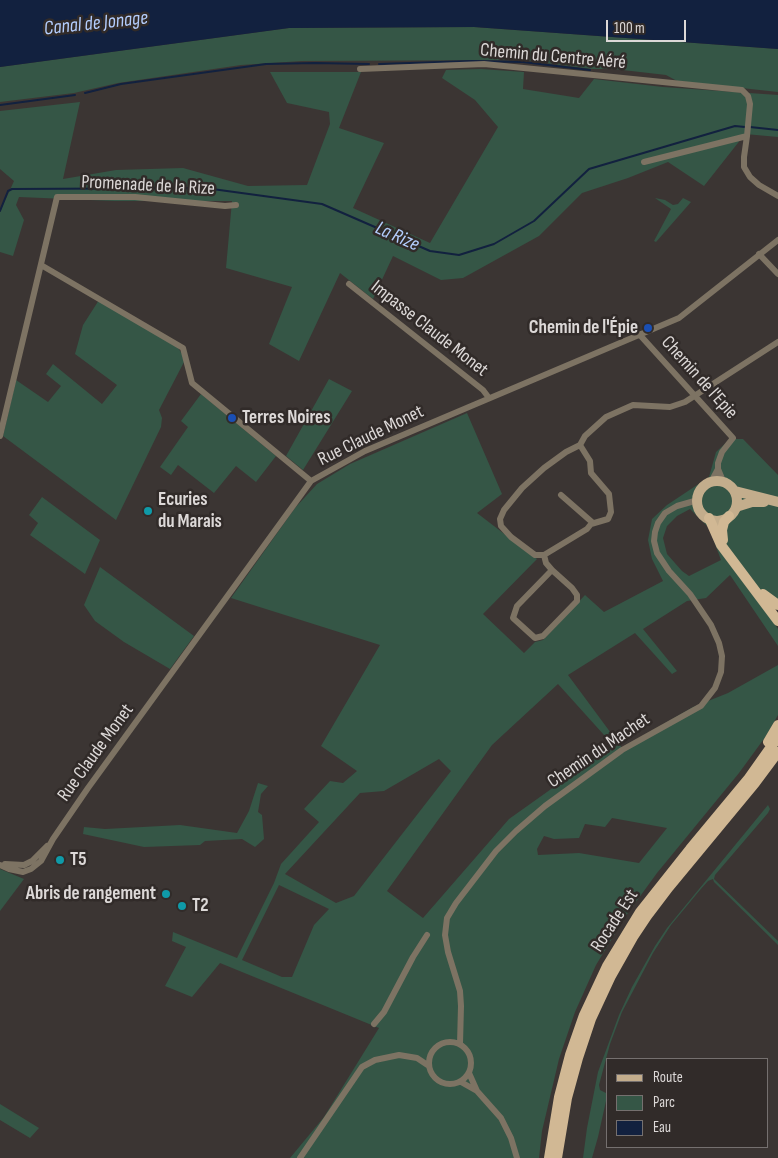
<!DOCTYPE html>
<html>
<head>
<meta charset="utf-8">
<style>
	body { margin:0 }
	#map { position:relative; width:778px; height:1158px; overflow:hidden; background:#3b3533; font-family:"Sofia Sans Condensed",sans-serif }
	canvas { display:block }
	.legend { position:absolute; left:606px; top:1058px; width:162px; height:90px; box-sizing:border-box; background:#312b29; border:1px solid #75706f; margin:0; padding:6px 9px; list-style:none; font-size:15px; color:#dcd8d7 }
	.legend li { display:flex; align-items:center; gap:10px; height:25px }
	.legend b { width:25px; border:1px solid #75706f }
	.scale { position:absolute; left:606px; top:20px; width:80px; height:22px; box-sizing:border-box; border:2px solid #dcd8d7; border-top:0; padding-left:6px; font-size:15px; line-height:18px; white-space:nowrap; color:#dcd8d7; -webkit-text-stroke:4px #312b29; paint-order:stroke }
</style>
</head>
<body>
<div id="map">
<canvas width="778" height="1158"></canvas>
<ul class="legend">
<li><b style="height:6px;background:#c3ad8c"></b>Route</li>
<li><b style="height:14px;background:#355646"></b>Parc</li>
<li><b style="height:14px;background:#12213f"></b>Eau</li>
</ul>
<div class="scale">100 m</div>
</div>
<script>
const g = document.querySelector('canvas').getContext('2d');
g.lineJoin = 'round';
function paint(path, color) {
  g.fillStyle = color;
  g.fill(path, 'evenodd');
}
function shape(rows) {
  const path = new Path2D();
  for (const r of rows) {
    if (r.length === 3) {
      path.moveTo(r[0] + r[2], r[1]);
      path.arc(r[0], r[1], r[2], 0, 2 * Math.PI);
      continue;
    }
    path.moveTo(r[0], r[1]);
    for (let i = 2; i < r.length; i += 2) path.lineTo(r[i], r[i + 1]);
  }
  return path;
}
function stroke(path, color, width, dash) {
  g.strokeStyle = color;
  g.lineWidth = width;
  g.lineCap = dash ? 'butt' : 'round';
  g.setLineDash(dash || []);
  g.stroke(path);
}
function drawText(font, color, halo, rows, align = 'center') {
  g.font = font + ' "Sofia Sans Condensed",sans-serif';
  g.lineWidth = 5;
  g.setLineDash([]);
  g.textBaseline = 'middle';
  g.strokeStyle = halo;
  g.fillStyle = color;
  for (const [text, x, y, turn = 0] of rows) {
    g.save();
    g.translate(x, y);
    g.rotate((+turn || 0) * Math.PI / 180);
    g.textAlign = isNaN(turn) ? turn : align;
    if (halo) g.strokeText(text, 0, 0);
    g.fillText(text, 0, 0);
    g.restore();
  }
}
paint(shape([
	[474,27,778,49,778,92,677,81,666,75,614,69,592,69,523,60,302,61,241,65,118,83,74,93,0,102,0,67,289,28],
	[481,69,524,72,523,89,579,98,594,79,663,87,778,95,778,137,745,134,704,186,668,162,628,178,582,193,539,236,463,278,441,280,393,256,373,299,340,273,299,361,269,344,292,287,226,268,232,201,114,201,19,197,16,205,24,220,13,256,0,252,0,212,14,181,0,169,0,111,80,102,63,179,116,170,183,168,248,186,307,185,330,124,329,112,287,103,270,72,361,72,339,128,384,143,353,208,430,243,498,127,475,100,442,78,446,70],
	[655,198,665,200,673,205,678,204,683,198,691,202,656,242,654,241,671,209],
	[99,300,177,346,182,354,184,362,159,410,162,418,161,427,116,520,3,436,16,380,48,402,61,386,46,374,53,364,102,404,117,385,75,354,83,325],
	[329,379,352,391,303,470,286,456],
	[201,394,276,456,256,482,236,466,214,493,178,465,171,475,160,467,188,427,181,421],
	[467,413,502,494,477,513,537,559,483,614,524,653,535,642,543,640,585,595,604,612,663,581,652,559,648,540,652,519,667,505,709,477,716,452,730,439,743,439,778,475,778,600,761,604,778,629,778,646,730,575,706,598,687,601,643,629,677,671,672,674,635,633,568,675,622,748,693,707,728,693,778,665,778,715,766,736,739,773,657,873,625,917,596,965,575,1012,559,1059,542,1131,539,1158,290,1158,324,1117,379,1028,220,963,192,997,165,986,186,947,172,941,173,932,237,958,274,883,281,864,319,822,304,809,330,781,343,783,357,771,321,746,380,645,231,598,295,508,317,484,350,464],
	[690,509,709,528,721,560,689,576,682,571,667,554,663,538,667,526,677,516],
	[558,684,613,745,509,819,423,918,387,891,492,745],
	[439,759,451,771,354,896,336,903,285,874,360,793,384,791],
	[612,818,667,828,639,863,579,853,538,855,537,849,544,836,554,839,579,838,585,824,605,827],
	[279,885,329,909,314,925,292,977,282,977,242,960],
	[42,497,100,540,85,574,30,535,38,523,29,515],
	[100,567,194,636,170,669,124,642,95,621,84,605],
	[258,783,268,786,261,794,258,812,262,815,264,839,255,847,242,839,205,841,200,845,144,847,83,834,84,827,105,829,180,825,237,833,249,811],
	[768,805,770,809,768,813,715,875,714,879,778,941,778,945,714,882,713,879,708,881,700,890,671,925,653,953,622,1012,610,1044,599,1085,600,1090,606,1093,606,1101,598,1137,592,1158,583,1158,587,1128,598,1072,619,1015,632,987,655,946,667,928],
	[0,869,24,879,0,911],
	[0,1104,39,1128,30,1138,0,1120]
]), '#355646');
paint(shape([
	[0,0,778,0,778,49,474,27,289,28,0,67]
]), '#12213f');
stroke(shape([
	[379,64,472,61,523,62,590,70],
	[85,93,121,84,266,64,315,63,369,64],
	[0,105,75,95],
	[750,127,778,130],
	[0,211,8,191,12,189,205,188,322,204,430,251,459,255,494,244,534,221,589,169,735,126,745,127]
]), '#12213f', 2);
stroke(shape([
	[360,69,484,64,742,90,748,96,750,104,747,136,744,157,744,167,750,177,759,185,778,196],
	[644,162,747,136],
	[759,254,778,274],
	[41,265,183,348,192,383,311,481],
	[349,284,483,390,489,398],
	[639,334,733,438,722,452,718,463,718,469,711,482],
	[0,436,57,197,135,197,225,206,236,205],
	[580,445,566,452,544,468,522,488,504,510,500,519,501,526,511,537,535,555,544,555,587,529,591,524,608,519,611,512,609,494,591,473,590,461,580,445,585,436,606,417,633,405,670,407,685,402,778,342],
	[718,469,723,481],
	[561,495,593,523],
	[544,555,546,563,552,570,572,588,577,595,577,601,543,636,535,638,513,618,517,606,552,570],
	[5,864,24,865,32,861,47,846],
	[0,865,9,869,23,872,31,869,41,861,53,839,88,788,311,481,365,451,679,318,778,240],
	[374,1024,384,1012,413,957,427,935],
	[450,1063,21],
	[460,1044,461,1006,460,991,448,952,445,935,447,918,456,903,496,851,516,831,545,806,622,750,701,706,715,688,721,672,722,656,719,643,711,625,690,594,669,571,657,553,654,541,655,532,658,523,665,513,677,506,698,500],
	[469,1073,477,1091],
	[461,1082,477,1091,501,1118,511,1138,517,1158],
	[300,1158,362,1067,375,1060,399,1055,417,1058,429,1066]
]), '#7d7363', 6);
stroke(shape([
	[717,501,20],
	[735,491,778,502],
	[736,507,752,502,764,502]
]), '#c3ad8c', 10);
stroke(shape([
	[709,518,721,545,778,621],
	[723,540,722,530,724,522,729,516],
	[763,594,778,605],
	[768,742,778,725],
	[549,1158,559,1097,570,1055,584,1015,607,966,640,912,690,849,749,778,778,737],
	[557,1158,567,1098,578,1058,591,1019,611,976,633,937,647,916,669,887,755,783,778,752]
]), '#d1b894', 10);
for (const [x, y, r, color] of [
	[648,328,5,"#1a4fb4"],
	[232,418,5,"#1a4fb4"],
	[148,511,5,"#0f9aa8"],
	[60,860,5,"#0f9aa8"],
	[166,894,5,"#0f9aa8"],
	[182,906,5,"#0f9aa8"]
]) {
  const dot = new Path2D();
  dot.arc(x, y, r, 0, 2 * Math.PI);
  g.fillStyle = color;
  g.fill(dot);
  stroke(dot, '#312b29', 2);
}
drawText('19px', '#dcd8d7', '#312b29', [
	["Chemin du Centre Aéré",553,57,5],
	["Promenade de la Rize",148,186,3],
	["Impasse Claude Monet",429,329,38],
	["Chemin de l'Epie",699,378,48],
	["Rue Claude Monet",371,436,-26],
	["Chemin du Machet",599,751,-34],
	["Rue Claude Monet",96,753,-54],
	["Rocade Est",615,921,-57]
]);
drawText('bold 19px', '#dcd8d7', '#312b29', [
	["Chemin de l'Épie",638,328,"right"],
	["Terres Noires",242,418],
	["Ecuries",158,500],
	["du Marais",158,522],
	["T5",70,860],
	["Abris de rangement",156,894,"right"],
	["T2",192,906]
], 'left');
drawText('italic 20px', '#b3cdfd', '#312b29', [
	["Canal de Jonage",96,24,-6],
	["La Rize",397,237,24]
]);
</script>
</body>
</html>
